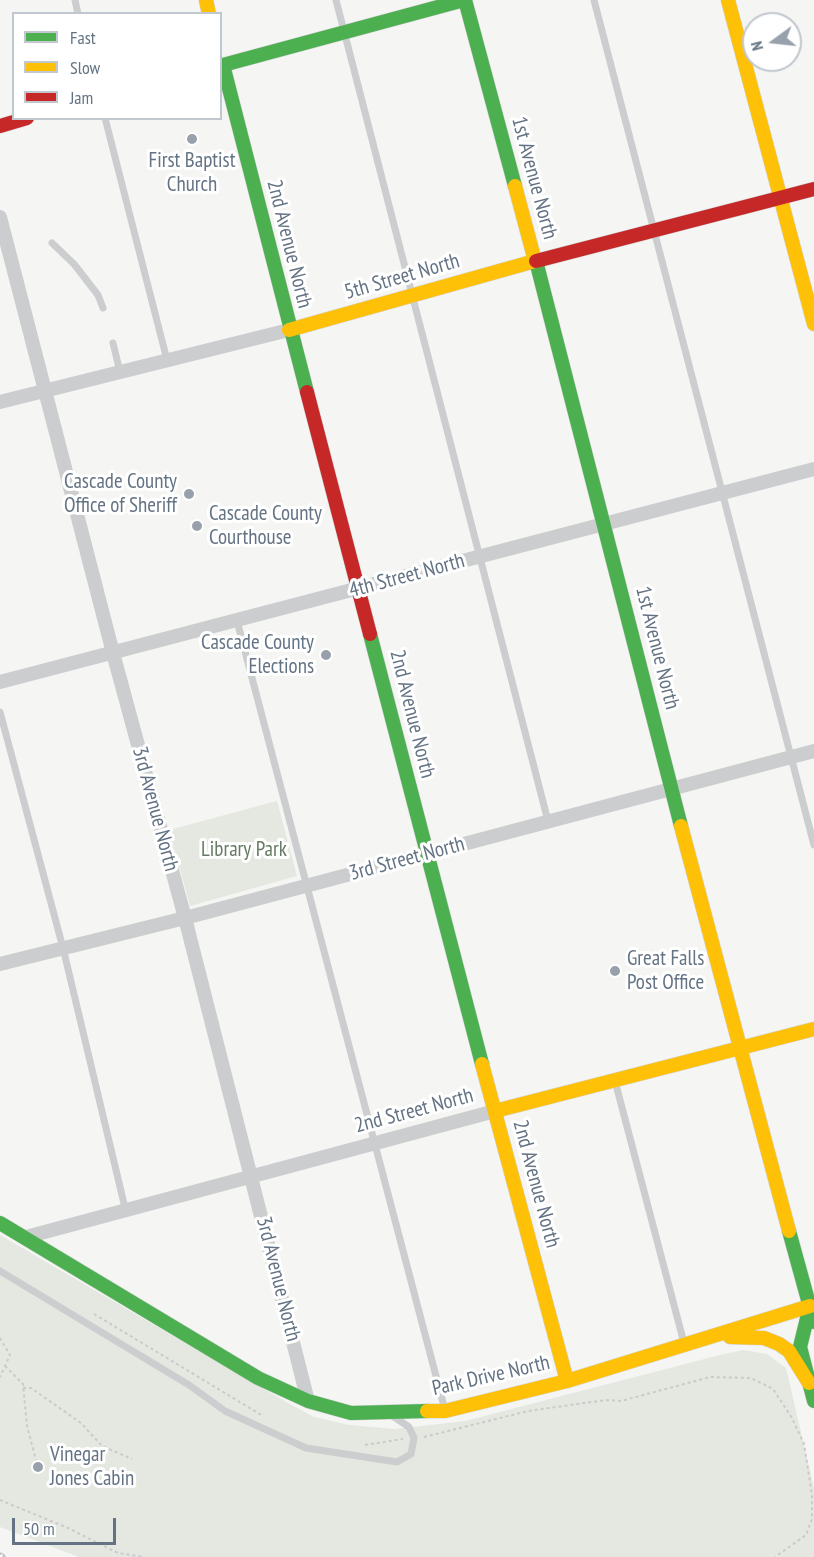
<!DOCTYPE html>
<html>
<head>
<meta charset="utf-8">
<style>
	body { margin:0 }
	#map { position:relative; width:814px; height:1557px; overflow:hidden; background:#f5f5f3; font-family:"PT Sans Narrow",sans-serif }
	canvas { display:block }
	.legend { position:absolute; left:12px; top:12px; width:210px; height:108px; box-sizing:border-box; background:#fff; border:2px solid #c1c7ce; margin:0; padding:8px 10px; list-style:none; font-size:18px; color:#647384 }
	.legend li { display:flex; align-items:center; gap:12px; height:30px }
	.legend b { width:30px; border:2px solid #c1c7ce }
	.north { position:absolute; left:742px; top:12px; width:60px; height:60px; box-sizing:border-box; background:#fff; border:2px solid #c1c7ce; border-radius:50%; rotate:255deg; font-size:16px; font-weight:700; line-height:24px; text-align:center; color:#647384 }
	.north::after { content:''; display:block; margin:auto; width:21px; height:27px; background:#97a0ab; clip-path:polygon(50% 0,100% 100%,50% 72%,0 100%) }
	.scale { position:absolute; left:12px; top:1518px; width:104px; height:27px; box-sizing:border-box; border:3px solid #647384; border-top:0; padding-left:8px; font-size:18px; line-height:21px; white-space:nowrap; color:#647384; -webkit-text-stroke:4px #fff; paint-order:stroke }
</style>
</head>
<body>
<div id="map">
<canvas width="814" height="1557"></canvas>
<ul class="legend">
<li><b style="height:8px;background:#4caf50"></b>Fast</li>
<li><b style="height:8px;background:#ffc107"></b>Slow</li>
<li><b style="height:8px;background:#c62828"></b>Jam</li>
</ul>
<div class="north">N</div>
<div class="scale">50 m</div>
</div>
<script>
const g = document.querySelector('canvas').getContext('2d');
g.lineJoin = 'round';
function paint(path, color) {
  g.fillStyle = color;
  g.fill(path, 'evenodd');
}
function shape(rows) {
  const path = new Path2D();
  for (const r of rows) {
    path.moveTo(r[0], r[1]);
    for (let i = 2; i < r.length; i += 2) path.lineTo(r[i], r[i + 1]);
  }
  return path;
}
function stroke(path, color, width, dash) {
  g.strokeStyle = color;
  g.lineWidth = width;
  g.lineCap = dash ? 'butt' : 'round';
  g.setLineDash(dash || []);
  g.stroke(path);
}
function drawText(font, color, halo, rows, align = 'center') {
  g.font = font + ' "PT Sans Narrow",sans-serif';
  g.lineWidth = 6;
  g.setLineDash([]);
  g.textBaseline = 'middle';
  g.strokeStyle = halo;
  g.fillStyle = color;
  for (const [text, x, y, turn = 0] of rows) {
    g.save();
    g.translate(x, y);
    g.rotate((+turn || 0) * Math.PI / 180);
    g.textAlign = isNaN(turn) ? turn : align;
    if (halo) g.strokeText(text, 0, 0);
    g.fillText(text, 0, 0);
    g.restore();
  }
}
paint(shape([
	[277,801,297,876,190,906,169,830],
	[0,1235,288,1403,314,1417,349,1425,395,1429,465,1421,720,1355,743,1350,767,1354,786,1368,814,1488,814,1557,79,1557,0,1527]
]), '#e4e8e1');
const fast = shape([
	[465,0,515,186],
	[536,261,681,826],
	[307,392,223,65,464,0],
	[370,634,482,1064],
	[0,1223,258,1378,308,1401,351,1413,427,1411],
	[789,1231,814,1322],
	[810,1306,800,1347,814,1401]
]);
const slow = shape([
	[206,0,209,14],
	[728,0,814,324],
	[289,330,535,261,515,186],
	[681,826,789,1231],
	[482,1064,567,1381,810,1306],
	[495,1111,814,1029],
	[730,1337,764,1338,779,1344,789,1351,809,1383],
	[427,1411,445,1411,567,1381]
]);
const jam = shape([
	[0,126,27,118],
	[536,261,814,189],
	[307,392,370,634]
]);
stroke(fast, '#d1d3d3', 15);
stroke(slow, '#d1d3d3', 15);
stroke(jam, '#d1d3d3', 15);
stroke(shape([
	[94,1314,263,1416],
	[0,1338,10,1355,0,1377],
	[5,1366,23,1384,27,1426,36,1460],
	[23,1388,31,1388,81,1423,102,1446,132,1459],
	[424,1437,528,1411,606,1400,621,1401,710,1377,751,1378,773,1389,792,1418,804,1444,812,1495,812,1519,806,1535,775,1557],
	[365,1445,403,1439],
	[0,1500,68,1528,118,1553,143,1557]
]), '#cacacb', 2, [3, 3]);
stroke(shape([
	[75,0,78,14],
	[336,0,548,821],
	[594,0,814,845],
	[105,118,167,360],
	[52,243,74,264,98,295,103,308],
	[113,343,120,372],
	[237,621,445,1410],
	[0,712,63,948,126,1212],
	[615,1081,684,1343],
	[0,1271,189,1385,225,1411,306,1448,397,1462,411,1454,414,1438,409,1427,394,1417]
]), '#cccdce', 7);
stroke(shape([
	[0,217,113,653,185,918,308,1401],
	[0,402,289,330],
	[0,682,814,469],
	[0,964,185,918,814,751],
	[26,1237,495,1111]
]), '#cccdce', 14);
stroke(fast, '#4caf50', 14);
stroke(slow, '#ffc107', 14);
stroke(jam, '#c62828', 14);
const rail = shape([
	[0,1556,2,1557]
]);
stroke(rail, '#c2c3c4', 7);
stroke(rail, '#fff', 4.5, [14]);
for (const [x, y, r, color] of [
	[192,139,6,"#97a0ab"],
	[189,494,6,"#97a0ab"],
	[197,526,6,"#97a0ab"],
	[326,655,6,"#97a0ab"],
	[615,971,6,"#97a0ab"],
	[38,1467,6,"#97a0ab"]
]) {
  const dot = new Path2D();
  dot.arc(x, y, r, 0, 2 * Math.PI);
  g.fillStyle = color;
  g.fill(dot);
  stroke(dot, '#fff', 2);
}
drawText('21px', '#647384', '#fff', [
	["First Baptist",192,161,"center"],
	["Church",192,185,"center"],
	["Cascade County",177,482,"right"],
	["Office of Sheriff",177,506,"right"],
	["Cascade County",209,514],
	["Courthouse",209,538],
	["Cascade County",314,643,"right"],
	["Elections",314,667,"right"],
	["Great Falls",627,959],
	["Post Office",627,983],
	["Vinegar",50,1455],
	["Jones Cabin",50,1479]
], 'left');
drawText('21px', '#647384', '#fff', [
	["1st Avenue North",534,178,75],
	["2nd Avenue North",289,244,76],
	["5th Street North",402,277,-16],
	["4th Street North",407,576,-15],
	["1st Avenue North",657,648,76],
	["2nd Avenue North",412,714,76],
	["3rd Avenue North",155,809,75],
	["3rd Street North",407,859,-15],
	["2nd Street North",414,1111,-15],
	["2nd Avenue North",536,1184,75],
	["3rd Avenue North",278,1279,76],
	["Park Drive North",491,1376,-13]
]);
drawText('21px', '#667b63', '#fff', [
	["Library Park",244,850]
]);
</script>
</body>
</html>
